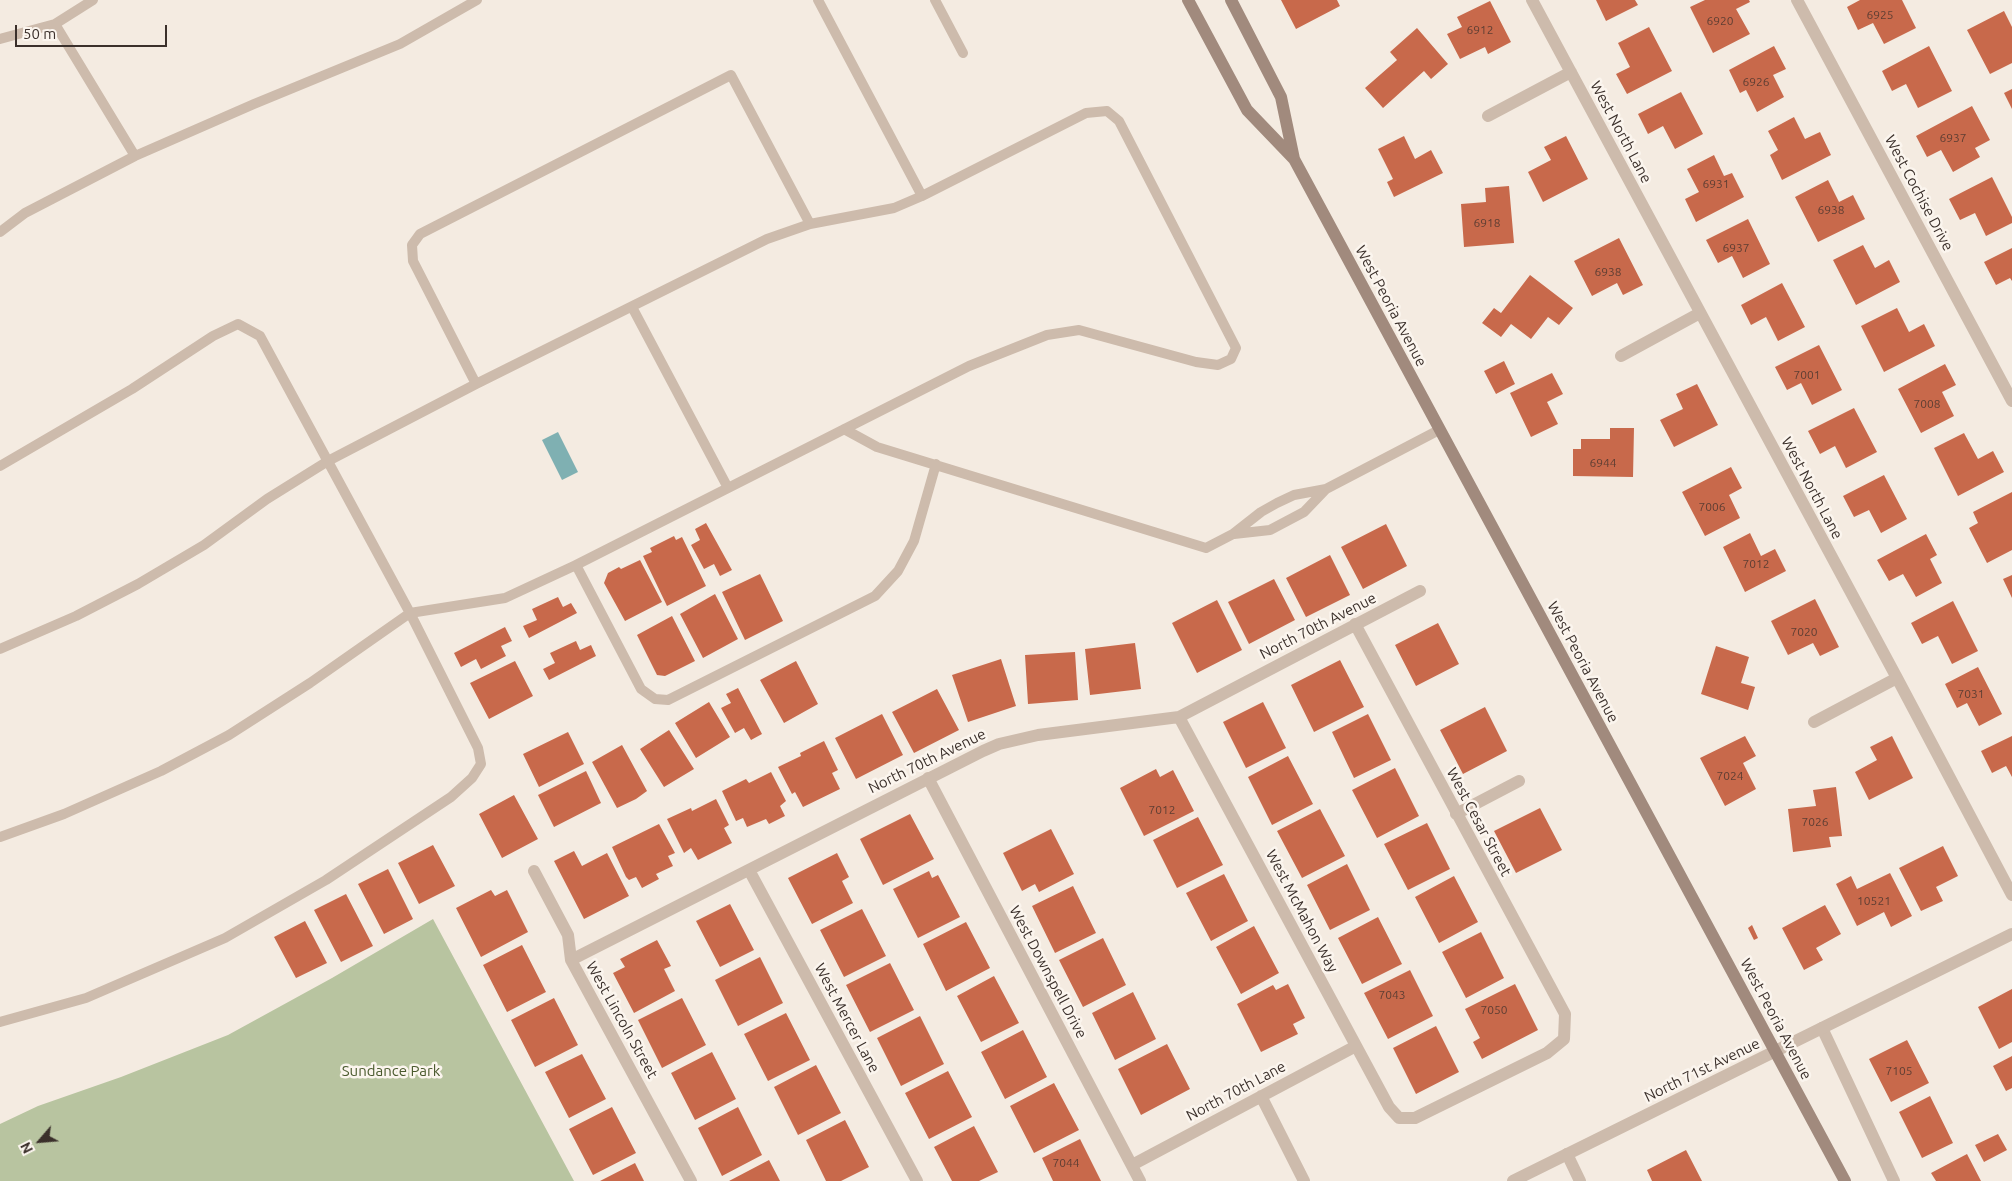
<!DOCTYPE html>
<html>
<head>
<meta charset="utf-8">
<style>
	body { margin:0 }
	#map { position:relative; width:2012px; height:1181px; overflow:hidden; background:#f4ebe1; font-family:Ubuntu,sans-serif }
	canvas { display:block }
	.north { position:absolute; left:15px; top:1116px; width:50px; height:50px; -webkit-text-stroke:4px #fbf5ee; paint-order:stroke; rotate:243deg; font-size:14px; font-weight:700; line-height:20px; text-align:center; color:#3b302b }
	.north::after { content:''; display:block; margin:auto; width:18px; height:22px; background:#3b302b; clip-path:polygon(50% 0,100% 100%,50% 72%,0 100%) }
	.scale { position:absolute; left:15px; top:25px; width:152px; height:22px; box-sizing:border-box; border:2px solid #3b302b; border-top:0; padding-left:6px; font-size:15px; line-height:18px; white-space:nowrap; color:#3b302b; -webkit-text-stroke:4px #fbf5ee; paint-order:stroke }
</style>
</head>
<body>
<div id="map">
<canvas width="2012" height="1181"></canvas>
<div class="north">N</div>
<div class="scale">50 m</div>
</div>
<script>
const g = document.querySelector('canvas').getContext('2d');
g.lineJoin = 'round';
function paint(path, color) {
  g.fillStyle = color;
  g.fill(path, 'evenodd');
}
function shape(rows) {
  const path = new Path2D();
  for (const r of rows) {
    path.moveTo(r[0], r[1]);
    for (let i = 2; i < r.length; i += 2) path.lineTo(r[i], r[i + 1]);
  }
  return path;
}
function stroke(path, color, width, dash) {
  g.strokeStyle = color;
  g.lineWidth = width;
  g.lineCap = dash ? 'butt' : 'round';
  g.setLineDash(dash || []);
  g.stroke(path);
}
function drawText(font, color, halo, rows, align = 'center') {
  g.font = font + ' Ubuntu,sans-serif';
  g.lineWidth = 5;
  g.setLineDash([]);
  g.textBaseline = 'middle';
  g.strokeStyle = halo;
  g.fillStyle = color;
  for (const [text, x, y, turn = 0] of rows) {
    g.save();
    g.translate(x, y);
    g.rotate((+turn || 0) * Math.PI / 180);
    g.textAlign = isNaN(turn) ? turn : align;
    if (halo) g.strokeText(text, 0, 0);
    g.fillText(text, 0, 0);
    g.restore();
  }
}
paint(shape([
	[433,919,574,1181,0,1181,0,1124,38,1106,121,1077,228,1035,332,978]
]), '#b8c4a0');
paint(shape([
	[558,432,578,472,562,480,542,440]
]), '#7fb0b2');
paint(shape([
	[1281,0,1337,0,1340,6,1296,29],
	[1596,0,1635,0,1638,5,1606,21],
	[1705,0,1749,0,1750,2,1736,9,1750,34,1713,53,1690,7],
	[1860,0,1902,0,1916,28,1884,44,1873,23,1858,30,1847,7],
	[1490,1,1511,42,1488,54,1485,47,1460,59,1447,34,1462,27,1457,17],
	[2004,11,2012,27,2012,63,1990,74,1967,30],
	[1649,27,1672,71,1627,94,1616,74,1630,67,1618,43],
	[1417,28,1448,64,1431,79,1424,71,1383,108,1365,88,1397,60,1390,52],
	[1774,46,1786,69,1773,75,1784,97,1757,112,1746,90,1740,93,1729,70],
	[1929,46,1952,91,1918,108,1906,84,1892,91,1882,71],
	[2012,89,2012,109,2004,93],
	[1681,92,1703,134,1675,149,1663,126,1648,134,1638,114],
	[1972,106,1990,140,1975,148,1980,157,1953,172,1941,150,1927,157,1916,136],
	[1794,117,1805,139,1820,132,1831,155,1782,180,1770,155,1778,150,1768,131],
	[1404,136,1415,159,1431,150,1443,173,1394,197,1387,182,1393,179,1378,149],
	[1566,136,1588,179,1543,202,1528,172,1551,160,1544,147],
	[1714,155,1724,176,1732,173,1744,197,1696,222,1685,199,1699,192,1687,169],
	[1992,177,2012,217,2012,223,1986,236,1975,213,1960,220,1949,199],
	[1828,180,1839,202,1853,195,1865,219,1818,242,1795,197],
	[1509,186,1514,243,1464,247,1461,204,1486,202,1485,188],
	[1748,219,1770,264,1743,278,1732,256,1718,263,1706,240],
	[1619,238,1643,285,1623,295,1617,283,1592,296,1574,261],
	[1863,245,1875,268,1889,260,1900,282,1856,305,1833,260],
	[2012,248,2012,281,2010,278,1996,285,1984,262],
	[1530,275,1573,308,1559,325,1548,317,1531,339,1511,324,1501,337,1482,323,1494,308,1501,313],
	[1782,283,1805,327,1778,341,1766,317,1751,325,1741,305],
	[1897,308,1909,332,1924,324,1935,346,1884,372,1861,326],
	[1819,345,1842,390,1812,405,1801,383,1787,390,1775,367],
	[1504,361,1515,384,1496,394,1484,371],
	[1945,364,1956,385,1942,392,1954,416,1921,433,1898,389],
	[1552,373,1563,394,1547,402,1558,424,1531,437,1510,393],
	[1697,384,1718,425,1674,447,1660,420,1683,409,1676,394],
	[1854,408,1877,452,1846,468,1835,446,1820,454,1808,431],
	[1610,428,1634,428,1633,477,1573,476,1573,449,1581,449,1581,439,1610,439],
	[1964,433,1978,459,1993,451,2004,472,1958,496,1934,448],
	[1731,467,1742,488,1729,495,1740,518,1705,536,1682,492],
	[1884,475,1907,519,1881,533,1869,510,1854,517,1843,496],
	[2012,492,2012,550,1987,563,1969,528,1978,523,1973,512],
	[706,523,732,570,720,576,714,564,704,569,691,545,700,540,695,529],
	[1386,524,1407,566,1363,589,1341,547],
	[1750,533,1761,556,1775,549,1786,571,1745,592,1723,547],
	[1926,534,1937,555,1930,559,1942,583,1916,597,1903,574,1889,581,1877,560],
	[674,536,676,540,682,537,706,586,667,606,643,556,652,552,650,548],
	[1330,555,1350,595,1306,617,1286,578],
	[640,560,662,602,625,621,604,583,608,573,619,567,621,569],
	[760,574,783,621,745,640,722,592],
	[2012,575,2012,598,2003,579],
	[1274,579,1295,620,1249,644,1228,602],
	[715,594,738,639,703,658,680,614],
	[558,597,563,607,571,603,577,613,529,638,523,626,537,620,532,609],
	[1815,599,1839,647,1820,656,1813,643,1788,655,1771,621],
	[1217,600,1242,650,1197,673,1172,623],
	[1953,601,1978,651,1952,664,1938,636,1922,644,1911,623],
	[672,616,695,661,665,676,657,675,637,635],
	[1438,623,1459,664,1416,686,1395,645],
	[505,627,512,641,501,646,506,656,481,669,476,659,461,667,454,653],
	[576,641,580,650,591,645,596,656,549,680,543,669,555,663,550,653],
	[1135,643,1141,689,1090,695,1085,649],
	[1716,646,1749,657,1741,683,1755,687,1748,710,1701,694],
	[1075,652,1078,700,1028,704,1025,655],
	[1001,659,1016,706,968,722,952,675],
	[1340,660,1364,707,1314,732,1291,685],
	[515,661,533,696,489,719,470,683],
	[796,661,818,704,784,723,760,680],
	[1978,667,2002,714,1979,726,1967,703,1957,708,1945,684],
	[738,688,762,734,751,740,744,728,735,733,721,708,731,703,726,694],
	[937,689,959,730,914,753,892,712],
	[709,702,730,737,696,758,675,723],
	[1263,702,1286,748,1246,768,1223,722],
	[1485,707,1507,751,1463,774,1440,730],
	[882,714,903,755,856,779,835,738],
	[1368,714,1391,760,1354,778,1332,732],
	[669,730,694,769,664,787,640,749],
	[568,732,584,764,539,787,523,754],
	[1745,736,1756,756,1743,763,1756,789,1725,806,1700,758],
	[1892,736,1913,778,1869,800,1855,772,1877,760,1870,747],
	[2012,736,2012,777,2006,766,1992,773,1981,751],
	[824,741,838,770,832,773,840,789,803,807,795,792,792,794,778,767,801,756,800,753],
	[622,745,647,791,636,799,617,808,592,762],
	[1288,756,1313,804,1272,825,1248,777],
	[1395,768,1419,816,1377,838,1352,790],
	[1156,769,1160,777,1173,770,1194,811,1144,836,1120,788],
	[586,771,601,803,554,827,538,795],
	[771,772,786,801,780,806,785,816,769,824,766,819,747,827,743,818,736,821,722,791,746,779,749,783],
	[1836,787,1842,836,1829,837,1831,847,1793,852,1788,809,1816,806,1813,790],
	[514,795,538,839,502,858,479,814],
	[716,799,729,825,724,828,732,843,698,860,691,848,684,853,667,819,691,808,692,811],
	[1540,808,1562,850,1516,873,1494,831],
	[1320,809,1345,856,1302,878,1277,831],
	[910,814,934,859,883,885,860,839],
	[1198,817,1223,865,1177,888,1153,840],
	[1427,823,1450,869,1408,890,1384,844],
	[659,824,675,853,668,856,673,866,656,874,659,879,642,888,636,877,629,880,626,877,612,847],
	[1051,829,1074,874,1039,892,1035,884,1022,891,1003,853],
	[433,845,455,886,419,904,398,863],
	[1943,846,1958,876,1936,887,1943,901,1921,911,1899,868],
	[574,851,582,866,607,853,629,896,584,919,554,861],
	[837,853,849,877,842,881,853,903,812,924,788,878],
	[1347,864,1370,910,1330,930,1307,885],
	[388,869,413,919,384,934,358,884],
	[929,871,932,878,938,875,960,917,918,938,893,889],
	[1890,873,1912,916,1891,927,1884,912,1857,926,1836,884,1851,876,1857,889],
	[1224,874,1248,921,1211,941,1186,893],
	[1454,876,1478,922,1439,943,1415,897],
	[1073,886,1096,933,1055,953,1032,906],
	[491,890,495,896,507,890,528,932,481,957,456,908],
	[346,894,373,946,341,962,314,910],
	[730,904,754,950,720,967,696,921],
	[1825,905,1841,934,1816,948,1823,960,1804,970,1782,928],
	[862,909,886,956,844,977,820,930],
	[1378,917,1402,964,1362,984,1338,938],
	[305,921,327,963,296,978,274,937],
	[966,922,990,968,946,991,923,944],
	[1752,925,1758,938,1754,940,1748,928],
	[1254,926,1279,973,1241,994,1216,947],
	[1481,932,1504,978,1466,998,1442,952],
	[1103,938,1126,985,1083,1007,1059,960],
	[657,940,671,966,664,969,675,991,634,1013,613,973,625,967,620,959],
	[522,945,546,992,507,1012,483,965],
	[760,957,783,1003,738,1026,715,980],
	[890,963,914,1010,870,1032,846,985],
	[1410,970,1433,1016,1388,1039,1364,993],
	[994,976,1019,1023,981,1042,957,996],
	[1288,984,1305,1018,1293,1024,1298,1034,1261,1052,1237,1004,1273,985,1276,990],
	[1515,984,1538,1030,1482,1059,1473,1042,1480,1038,1465,1009],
	[2012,989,2012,1042,1999,1049,1978,1007],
	[1133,992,1156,1039,1115,1060,1092,1013],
	[554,998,578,1045,535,1067,511,1020],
	[682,998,706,1045,662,1068,638,1020],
	[786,1013,810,1060,768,1081,744,1034],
	[920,1016,944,1064,901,1086,877,1038],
	[1436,1026,1459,1072,1416,1094,1393,1048],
	[1023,1030,1047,1077,1005,1099,981,1052],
	[1907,1040,1929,1083,1891,1102,1869,1059],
	[1167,1044,1190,1089,1141,1115,1118,1069],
	[712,1052,736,1099,695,1120,671,1073],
	[582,1054,606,1099,569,1118,545,1072],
	[2012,1056,2012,1088,2006,1091,1993,1066],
	[816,1065,841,1113,798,1135,774,1087],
	[948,1071,972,1117,929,1139,905,1093],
	[1054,1083,1079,1130,1034,1153,1010,1106],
	[1930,1096,1953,1143,1922,1158,1899,1112],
	[612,1107,636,1153,593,1175,569,1129],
	[738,1107,762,1155,722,1176,698,1128],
	[845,1120,869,1167,841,1181,826,1181,806,1140],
	[974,1126,998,1172,979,1181,952,1181,934,1147],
	[1998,1134,2007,1150,1984,1162,1975,1145],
	[1080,1139,1101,1181,1053,1181,1042,1158],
	[1686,1150,1702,1181,1652,1181,1647,1170],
	[1967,1154,1981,1181,1936,1181,1931,1173],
	[769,1160,780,1181,729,1181],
	[635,1163,644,1181,600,1181]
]), '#c8694b');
stroke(shape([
	[818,0,922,196],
	[935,0,963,53],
	[55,24,135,156],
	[0,39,55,24,93,0],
	[0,232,25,213,135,156,254,104,400,44,477,0],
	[632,307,728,488],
	[476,384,413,261,412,245,420,234,731,75,810,224],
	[844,429,877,447,1206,548,1233,534,1261,512,1277,503,1294,495,1326,489,1439,430],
	[0,466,132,389,213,336,238,324,260,336,410,613,478,748,481,764,472,778,451,797,326,880,225,938,86,998,0,1022],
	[1234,534,1270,530,1304,512,1326,489],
	[576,565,641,689,655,699,668,700,875,596,898,571,914,541,936,464],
	[0,649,76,616,138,584,204,545,267,499,328,461,476,384,767,239,810,224,894,208,922,196,1086,113,1107,111,1119,121,1236,348,1231,359,1218,365,1196,362,1079,330,1047,335,969,366,576,565,505,598,410,613,310,683,229,735,161,771,64,814,0,837]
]), '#cdbbac', 10);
stroke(shape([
	[1532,0,1897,678,2012,895],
	[1797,0,2012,401],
	[1488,116,1571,72],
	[1621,356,1700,313],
	[1179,717,1389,1107,1399,1118,1415,1118,1547,1053,1564,1039,1565,1014,1355,624],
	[1814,722,1897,678],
	[928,778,1140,1181],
	[1456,814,1519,781],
	[749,870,917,1181],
	[534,871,568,935,571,960,691,1181],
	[571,960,983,751,999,744,1038,735,1179,717,1420,591],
	[1822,1028,1894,1181],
	[1261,1096,1304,1181],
	[1567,1154,1580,1181],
	[1132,1165,1356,1046]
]), '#cdbbac', 12);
stroke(shape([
	[1513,1181,2012,934]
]), '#cdbbac', 12);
stroke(shape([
	[1188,0,1247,110,1294,159,1845,1181],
	[1231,0,1281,97,1294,159]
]), '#a18a7d', 12);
drawText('12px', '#5e3e33', null, [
	["6925",1880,15],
	["6920",1720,21],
	["6912",1480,30],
	["6926",1756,82],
	["6937",1953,138],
	["6931",1716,184],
	["6938",1831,210],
	["6918",1487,223],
	["6937",1736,248],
	["6938",1608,272],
	["7001",1807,375],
	["7008",1927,404],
	["6944",1603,463],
	["7006",1712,507],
	["7012",1756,564],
	["7020",1804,632],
	["7031",1971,694],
	["7024",1730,776],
	["7012",1162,810],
	["7026",1815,822],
	["10521",1874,901],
	["7043",1392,995],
	["7050",1494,1010],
	["7105",1899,1071],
	["7044",1066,1163]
]);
drawText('15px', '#3b302b', '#fbf5ee', [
	["West North Lane",1621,132,62],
	["West Cochise Drive",1919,193,62],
	["West Peoria Avenue",1391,306,62],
	["West North Lane",1812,488,62],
	["North 70th Avenue",1318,626,-27],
	["West Peoria Avenue",1583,662,62],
	["North 70th Avenue",927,761,-26],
	["West Cesar Street",1479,822,62],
	["West McMahon Way",1302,911,62],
	["West Downspell Drive",1048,972,62],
	["West Mercer Lane",847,1018,62],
	["West Peoria Avenue",1776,1019,62],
	["West Lincoln Street",622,1020,61],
	["North 71st Avenue",1702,1070,-26],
	["North 70th Lane",1236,1091,-28]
]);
drawText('15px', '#4a5a2e', '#fbf5ee', [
	["Sundance Park",391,1071]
]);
</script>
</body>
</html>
